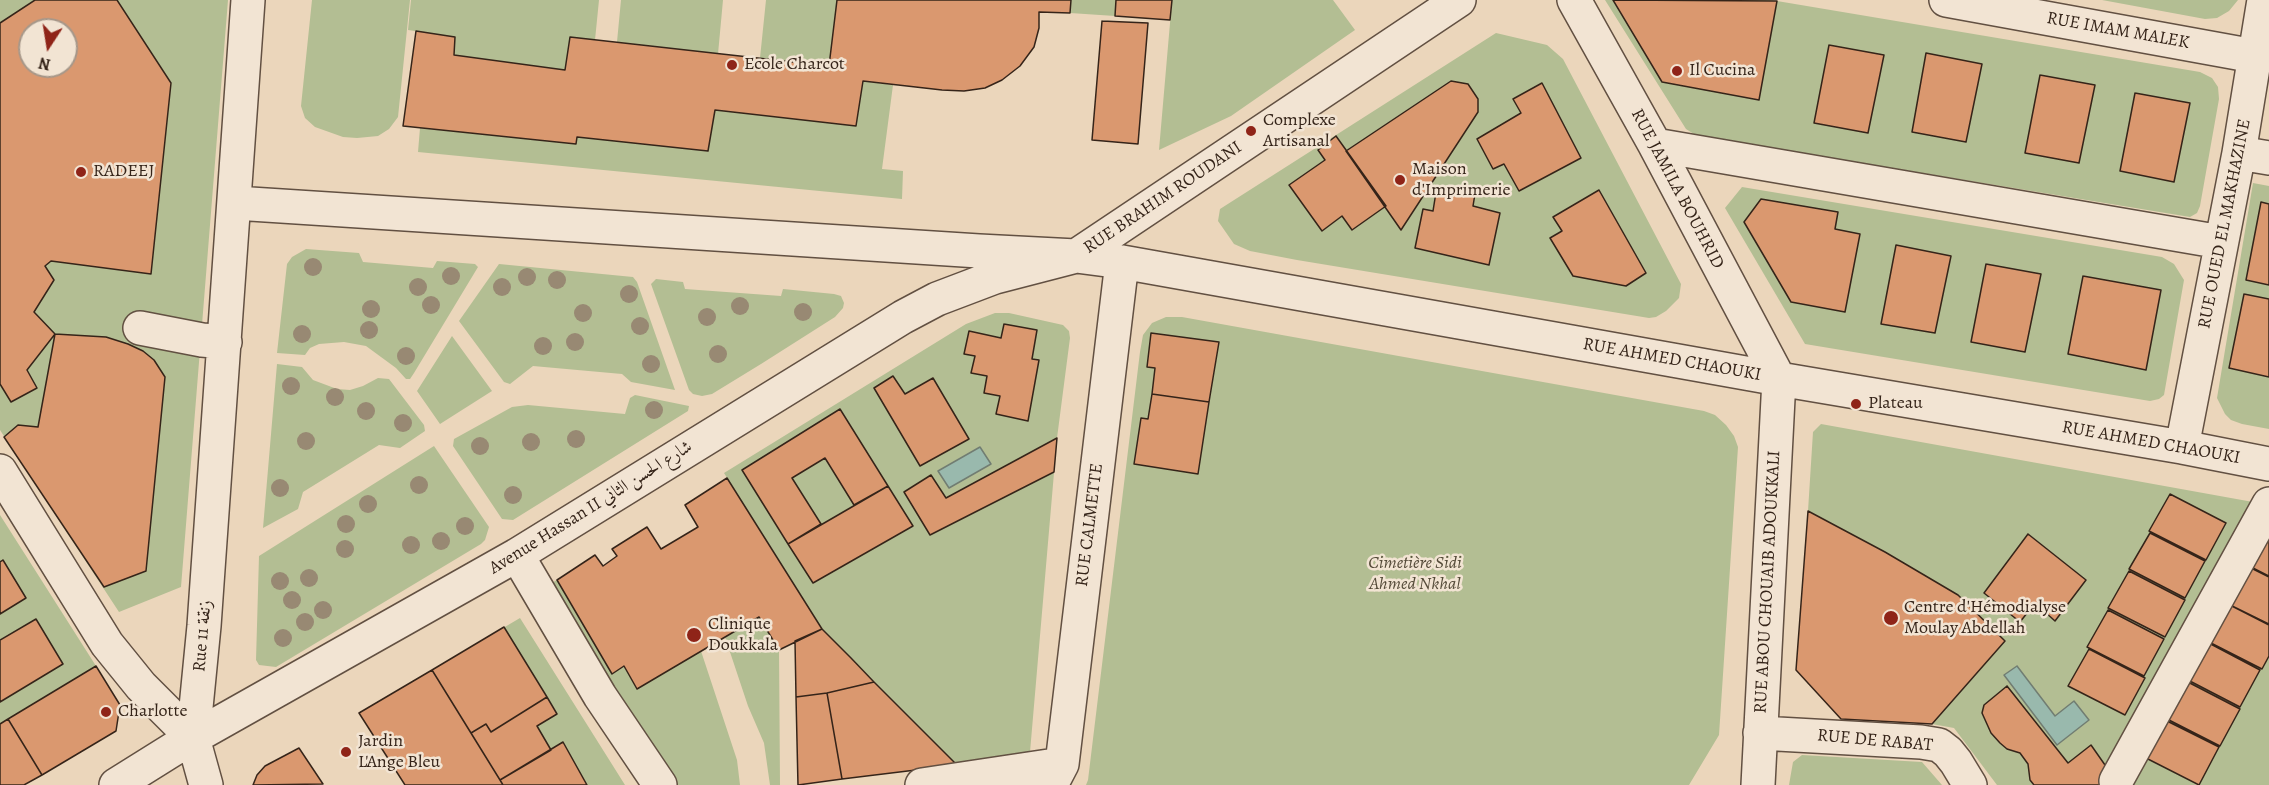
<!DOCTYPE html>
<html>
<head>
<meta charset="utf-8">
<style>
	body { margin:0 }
	#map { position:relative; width:2269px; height:785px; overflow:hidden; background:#ebd6bb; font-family:Alegreya,serif }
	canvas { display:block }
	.north { position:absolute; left:18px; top:18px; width:60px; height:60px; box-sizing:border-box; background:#f2e4d3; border:2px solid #a69789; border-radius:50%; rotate:192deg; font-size:16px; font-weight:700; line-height:24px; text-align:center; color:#352419 }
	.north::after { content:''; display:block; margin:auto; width:21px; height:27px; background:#8f2418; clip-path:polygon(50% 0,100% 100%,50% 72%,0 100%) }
</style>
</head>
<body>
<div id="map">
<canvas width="2269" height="785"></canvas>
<div class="north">N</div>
</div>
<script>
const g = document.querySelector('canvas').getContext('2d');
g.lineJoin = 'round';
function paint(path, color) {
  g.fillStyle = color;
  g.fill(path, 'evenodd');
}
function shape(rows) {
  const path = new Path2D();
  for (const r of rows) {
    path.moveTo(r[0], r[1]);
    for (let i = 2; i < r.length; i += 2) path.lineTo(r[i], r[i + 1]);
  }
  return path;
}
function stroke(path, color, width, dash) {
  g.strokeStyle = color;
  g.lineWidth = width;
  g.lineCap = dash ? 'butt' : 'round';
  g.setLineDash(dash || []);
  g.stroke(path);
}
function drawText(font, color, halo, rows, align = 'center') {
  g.font = font + ' Alegreya,Amiri,serif';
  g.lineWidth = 5;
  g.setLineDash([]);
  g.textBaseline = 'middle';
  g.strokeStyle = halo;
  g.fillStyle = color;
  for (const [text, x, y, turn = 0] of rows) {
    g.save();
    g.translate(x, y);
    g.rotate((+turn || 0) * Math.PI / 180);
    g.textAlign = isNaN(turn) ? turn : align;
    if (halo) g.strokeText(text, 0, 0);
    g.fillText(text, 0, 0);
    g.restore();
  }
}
paint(shape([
	[0,0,228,0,181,587,119,612,0,430],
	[30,30,66,30,66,66,30,66],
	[312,0,410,0,398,117,389,129,378,136,357,138,343,137,315,127,305,118,301,106],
	[411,0,599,0,595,40,565,70,454,55,455,37,408,30],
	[621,0,723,0,718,54,617,42],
	[766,0,837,0,829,66,760,58],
	[1071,0,1116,0,1115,16,1070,13],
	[1172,0,1333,0,1355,30,1231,116,1159,150],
	[1605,0,1771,0,2200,72,2212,78,2218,87,2219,99,2200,206,2197,213,2190,217,1697,136,1686,129],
	[2102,0,2238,0,2229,11,2217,18,2205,19],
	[1496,33,1547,45,1563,59,1681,284,1679,298,1666,311,1656,317,1649,318,1297,260,1250,251,1234,244,1218,221,1220,209],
	[863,81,893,85,882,169,903,171,902,199,418,152,420,128,575,144,577,137,708,150,715,110,856,126],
	[2253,183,2269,186,2269,429,2242,424,2231,420,2225,414,2217,398],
	[1742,187,2162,257,2174,264,2184,280,2164,395,2159,399,2150,401,1805,344,1725,208],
	[306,249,359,253,363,262,433,268,437,261,475,264,478,267,414,373,410,379,406,379,396,368,366,346,344,342,319,344,310,348,305,355,277,353,287,264,292,257],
	[499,264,633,277,637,282,675,390,631,382,622,374,533,366,510,384,504,382,459,321],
	[656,279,683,282,685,289,781,296,783,289,834,294,841,296,844,303,843,308,835,317,761,364,712,394,702,396,693,394,689,390,651,284],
	[995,313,1009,313,1063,325,1069,331,1070,338,1057,438,1030,752,957,765,822,629,724,473,966,324],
	[1166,317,1182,317,1704,411,1715,415,1726,425,1734,436,1738,447,1719,735,1689,785,1086,785,1088,780,1140,352,1143,335,1152,323],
	[452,336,492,391,440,424,417,391],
	[277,364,302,367,313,380,337,389,350,390,363,386,378,378,389,379,424,425,425,431,400,448,379,445,303,492,298,509,263,528],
	[635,395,689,406,688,411,513,520,502,519,453,446,454,439,512,407,528,405,625,414,630,398],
	[1821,424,2253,502,2119,785,1997,785,1954,728,1932,724,2005,641,1958,595,1885,552,1808,511,1813,432],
	[434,446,489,527,485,540,481,544,276,667,259,665,256,660,259,556],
	[0,515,96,666,0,724],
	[2269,541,2269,785,2131,785,2153,748,2218,629],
	[557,580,612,674,624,666,637,689,701,651,737,760,740,785,673,785,550,584],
	[759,617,779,650,780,785,770,785,764,743,748,706,725,637],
	[520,618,625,785,405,785,359,713],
	[1802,755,1922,762,1942,785,1789,785,1793,762]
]), '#b3be93');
const water = shape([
	[980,447,991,464,949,488,938,471,980,447],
	[2017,666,2055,716,2074,701,2089,720,2057,745,2004,675,2017,666]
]);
paint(water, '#99b9ad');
stroke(water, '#717d72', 1.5);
const building = shape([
	[35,0,117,0,171,83,151,274,51,261,45,266,54,280,34,312,55,334,27,370,37,388,11,402,0,384,0,23,35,0],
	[30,30,66,30,66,66,30,66,30,30],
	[837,0,1071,0,1070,13,1039,12,1039,28,1034,47,1020,66,1002,80,985,88,964,91,942,90,863,81,856,126,715,110,708,151,577,137,576,144,403,126,416,31,455,37,454,55,565,70,570,37,829,66,837,0],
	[1116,0,1172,0,1170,20,1115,16,1116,0],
	[1613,0,1777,1,1759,100,1662,82,1613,0],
	[1102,21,1148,23,1138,144,1092,140,1102,21],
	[1829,45,1884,55,1868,133,1814,123,1829,45],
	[1926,53,1982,64,1966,142,1912,132,1926,53],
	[2040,75,2095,85,2079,163,2025,153,2040,75],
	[1451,81,1468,84,1478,99,1478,112,1401,230,1346,151,1451,81],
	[1542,83,1581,158,1519,191,1504,164,1493,169,1477,139,1521,113,1513,99,1542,83],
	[2135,93,2190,103,2174,182,2120,171,2135,93],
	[1336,136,1386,206,1352,230,1342,216,1322,231,1289,185,1325,160,1318,150,1336,136],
	[1437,186,1475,194,1473,206,1500,213,1489,265,1415,248,1423,209,1433,211,1437,186],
	[1599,190,1646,273,1626,286,1573,276,1550,238,1562,231,1553,217,1599,190],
	[1761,199,1838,212,1835,229,1860,234,1845,312,1791,302,1744,222,1761,199],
	[2261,202,2269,204,2269,285,2246,280,2261,202],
	[1896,245,1951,256,1935,333,1881,324,1896,245],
	[1986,264,2041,274,2025,352,1971,342,1986,264],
	[2083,276,2161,290,2146,370,2068,354,2083,276],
	[2244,294,2269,299,2269,377,2229,368,2244,294],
	[1004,324,1037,330,1032,359,1039,360,1028,421,996,414,1000,396,984,393,987,376,971,373,975,356,964,354,969,331,1001,338,1004,324],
	[1151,333,1219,342,1209,402,1152,394,1155,368,1147,367,1151,333],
	[55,334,106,337,128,344,143,351,154,360,165,377,146,571,104,587,4,437,18,425,38,427,55,334],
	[893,376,905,394,933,378,969,439,920,466,874,388,893,376],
	[1152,394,1209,402,1198,474,1134,464,1141,418,1148,419,1152,394],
	[840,409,888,486,854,505,825,458,792,478,821,524,788,544,742,470,840,409],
	[1057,438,1054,472,930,535,904,492,931,475,946,498,1057,438],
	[727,478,822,629,779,650,759,617,637,689,624,666,612,674,557,580,595,555,603,566,617,556,612,549,647,527,661,549,698,527,685,505,727,478],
	[888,486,913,526,813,583,788,544,888,486],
	[2170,494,2226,523,2206,560,2149,531,2170,494],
	[1808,511,1885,552,1958,595,2005,641,1932,724,1841,719,1796,670,1808,511],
	[2269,528,2269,576,2247,565,2269,528],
	[2150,533,2205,561,2185,598,2129,569,2150,533],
	[2028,534,2086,580,2055,621,2035,603,2020,622,1984,593,2028,534],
	[3,560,26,598,0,614,0,562,3,560],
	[2247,566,2269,577,2269,624,2226,603,2247,566],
	[2129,571,2185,600,2165,637,2108,608,2129,571],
	[2226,603,2269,625,2269,656,2262,669,2205,640,2226,603],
	[2108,610,2164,639,2144,676,2087,647,2108,610],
	[36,619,63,664,0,702,0,640,36,619],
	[504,627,547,697,491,732,486,724,471,733,432,670,504,627],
	[822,629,851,658,874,682,827,693,796,697,795,641,822,629],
	[2205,641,2260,670,2240,707,2184,678,2205,641],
	[2089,649,2145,678,2125,715,2068,686,2089,649],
	[96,666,120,705,116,731,42,775,8,719,96,666],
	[432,670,500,780,503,785,405,785,359,713,432,670],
	[2184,680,2240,709,2220,746,2163,717,2184,680],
	[874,682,957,765,842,779,827,693,874,682],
	[2007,686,2068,763,2091,745,2119,785,2034,785,2030,780,2028,764,2020,753,2007,749,2000,743,1991,733,1982,713,1984,705,2007,686],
	[827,693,842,779,798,785,796,697,827,693],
	[547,697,557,714,537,726,551,750,500,780,471,733,486,724,491,732,547,697],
	[8,719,42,775,24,785,0,785,0,724,8,719],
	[2163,719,2219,747,2199,785,2142,756,2163,719],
	[563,742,587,785,503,785,500,780,563,742],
	[299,748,323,784,253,785,257,775,265,766,299,748]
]);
paint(building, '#da986f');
stroke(building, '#352419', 1.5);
const minor = shape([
	[1574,0,1655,145,1779,379],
	[1946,0,2254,56],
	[1655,145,2221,242],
	[2239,153,2269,158],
	[235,203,979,251,1076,256,1122,262,1779,379,2182,447,2269,464],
	[140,328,202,340,225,342],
	[2182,447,2239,153,2264,0],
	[0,471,107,644,141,686,193,738],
	[517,555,600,696,660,785],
	[1760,733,1921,742,1939,745,1948,752,1956,762,1970,785],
	[2116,781,2269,504],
	[116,785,180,745,517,555,903,317,937,299,995,277,1076,256,1459,0],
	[206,785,193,738,204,626,248,0],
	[922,785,1062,764],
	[1051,785,1062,764,1122,262],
	[1758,785,1779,379]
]);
stroke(minor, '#625042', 36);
stroke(minor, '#f2e4d3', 33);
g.fillStyle = '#988973';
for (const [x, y] of [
	[313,267],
	[451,276],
	[527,277],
	[557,280],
	[418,287],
	[502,287],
	[629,294],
	[431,305],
	[740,306],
	[371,309],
	[803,312],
	[583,313],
	[707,317],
	[640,326],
	[369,330],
	[302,334],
	[575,342],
	[543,346],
	[718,354],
	[406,356],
	[651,364],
	[291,386],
	[335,397],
	[654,410],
	[366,411],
	[403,423],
	[576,439],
	[306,441],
	[531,442],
	[480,446],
	[419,485],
	[280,488],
	[513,495],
	[368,504],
	[346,524],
	[465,526],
	[441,541],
	[411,545],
	[345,549],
	[309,578],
	[280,581],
	[292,600],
	[323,610],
	[305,622],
	[283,638]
]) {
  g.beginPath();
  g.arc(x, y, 9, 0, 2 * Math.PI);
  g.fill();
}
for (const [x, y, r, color] of [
	[732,65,6,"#8f2418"],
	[1677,71,6,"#8f2418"],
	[1251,131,6,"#8f2418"],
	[81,172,6,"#8f2418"],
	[1400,180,6,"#8f2418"],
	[1856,404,6,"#8f2418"],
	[1891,618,8,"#8f2418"],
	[694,635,8,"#8f2418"],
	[106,712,6,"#8f2418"],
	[346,752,6,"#8f2418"]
]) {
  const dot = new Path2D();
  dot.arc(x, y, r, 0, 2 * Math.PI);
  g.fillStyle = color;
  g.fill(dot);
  stroke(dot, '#f2e4d3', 2);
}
drawText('18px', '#352419', '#f2e4d3', [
	["RUE IMAM MALEK",2118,31,10],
	["RUE JAMILA BOUHRID",1677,189,62],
	["RUE BRAHIM ROUDANI",1163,198,-34],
	["RUE OUED EL MAKHAZINE",2225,224,-79],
	["RUE AHMED CHAOUKI",1672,360,10],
	["RUE AHMED CHAOUKI",2151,443,10],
	["Avenue Hassan II شارع الحسن الثاني",591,508,-32],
	["RUE CALMETTE",1090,525,-83],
	["RUE ABOU CHOUAIB ADOUKKALI",1768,582,-87],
	["Rue 11 زنقة",203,636,-85],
	["RUE DE RABAT",1875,741,5]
]);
drawText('18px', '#352419', '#f2e4d3', [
	["Ecole Charcot",744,65],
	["Il Cucina",1689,71],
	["Complexe",1263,121],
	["Artisanal",1263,142],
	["Maison",1412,170],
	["d'Imprimerie",1412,191],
	["RADEEJ",93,172],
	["Plateau",1868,404],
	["Centre d'Hémodialyse",1904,608],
	["Moulay Abdellah",1904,629],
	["Clinique",708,625],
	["Doukkala",708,646],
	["Charlotte",118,712],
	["Jardin",358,742],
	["L'Ange Bleu",358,763]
], 'left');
drawText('italic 18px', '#544a38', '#f2e4d3', [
	["Cimetière Sidi",1415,564],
	["Ahmed Nkhal",1415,585]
]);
</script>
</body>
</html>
